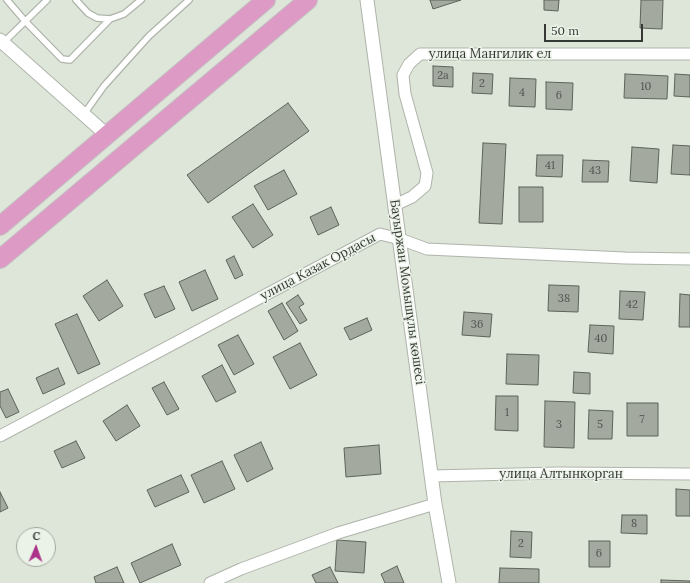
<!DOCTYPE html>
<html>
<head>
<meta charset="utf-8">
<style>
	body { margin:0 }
	#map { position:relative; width:690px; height:583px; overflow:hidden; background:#dee5d9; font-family:Lora,serif }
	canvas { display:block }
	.north { position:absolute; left:16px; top:527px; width:40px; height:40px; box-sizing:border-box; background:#ebf2e7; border:1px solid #a3a89f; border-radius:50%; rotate:2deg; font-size:11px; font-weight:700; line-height:16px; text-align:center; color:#363834 }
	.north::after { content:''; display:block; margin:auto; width:14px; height:18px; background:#ab3389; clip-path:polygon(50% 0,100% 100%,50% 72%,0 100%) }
	.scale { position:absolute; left:544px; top:24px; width:99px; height:18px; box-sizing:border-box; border:2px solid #363834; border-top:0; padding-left:5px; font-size:12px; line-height:14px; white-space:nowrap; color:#363834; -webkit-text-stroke:3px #ebf2e7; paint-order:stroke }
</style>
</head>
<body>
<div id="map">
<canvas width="690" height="583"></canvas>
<div class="north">С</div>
<div class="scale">50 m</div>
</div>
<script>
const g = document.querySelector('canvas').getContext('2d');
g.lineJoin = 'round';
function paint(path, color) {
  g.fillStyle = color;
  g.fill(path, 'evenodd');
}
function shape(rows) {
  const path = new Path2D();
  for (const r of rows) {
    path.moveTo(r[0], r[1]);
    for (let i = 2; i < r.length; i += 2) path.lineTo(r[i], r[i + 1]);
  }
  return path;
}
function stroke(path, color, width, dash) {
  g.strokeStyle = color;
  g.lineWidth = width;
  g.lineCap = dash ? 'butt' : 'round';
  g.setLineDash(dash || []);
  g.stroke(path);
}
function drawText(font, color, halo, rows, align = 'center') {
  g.font = font + ' Lora,serif';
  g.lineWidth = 3;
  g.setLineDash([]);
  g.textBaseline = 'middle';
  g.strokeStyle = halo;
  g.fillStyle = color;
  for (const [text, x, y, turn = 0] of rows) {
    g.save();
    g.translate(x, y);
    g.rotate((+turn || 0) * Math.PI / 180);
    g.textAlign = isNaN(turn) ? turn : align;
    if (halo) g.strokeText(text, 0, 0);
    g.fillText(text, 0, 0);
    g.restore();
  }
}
const building = shape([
	[430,0,461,0,433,9,430,0],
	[544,0,559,0,558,11,544,10,544,0],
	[641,0,663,0,662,29,640,28,641,0],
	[433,66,453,67,453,87,433,86,433,66],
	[473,73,493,74,492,94,472,93,473,73],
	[625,74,668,76,667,99,624,98,625,74],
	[675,74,690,75,690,97,674,96,675,74],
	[510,78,536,79,535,107,509,106,510,78],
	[546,82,573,83,572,110,546,109,546,82],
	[288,103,309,131,208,203,187,175,288,103],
	[483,143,506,144,502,224,479,223,483,143],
	[673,145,690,146,690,175,671,174,673,145],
	[632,147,659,149,657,183,630,181,632,147],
	[537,155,563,155,562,177,536,176,537,155],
	[583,160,609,161,608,182,582,182,583,160],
	[284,170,297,194,268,210,254,186,284,170],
	[519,187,543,187,543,222,519,222,519,187],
	[253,204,273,235,253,248,232,217,253,204],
	[331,207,339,225,318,235,310,217,331,207],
	[234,256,243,275,235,279,226,260,234,256],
	[205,270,218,299,192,311,179,282,205,270],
	[107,280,123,306,99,321,83,296,107,280],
	[549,285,579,286,578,312,548,311,549,285],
	[164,286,175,309,155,318,144,294,164,286],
	[620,291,645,292,643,320,619,319,620,291],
	[680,294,690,295,690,327,679,327,680,294],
	[298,295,304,304,299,307,307,320,300,324,286,303,298,295],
	[282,303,298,331,284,340,268,311,282,303],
	[464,312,492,314,490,337,462,335,464,312],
	[77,314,100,364,78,374,55,324,77,314],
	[367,318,372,330,350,340,344,328,367,318],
	[590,325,614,326,613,354,588,352,590,325],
	[238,335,254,364,234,375,218,345,238,335],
	[300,343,317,375,290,389,273,357,300,343],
	[507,354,539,355,538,385,506,384,507,354],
	[222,365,236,392,216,402,202,376,222,365],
	[58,368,65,384,43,394,36,378,58,368],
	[574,372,590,373,590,394,573,393,574,372],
	[164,382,179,409,167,415,152,388,164,382],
	[8,389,19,412,6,418,0,406,0,392,8,389],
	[496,396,518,396,518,431,495,430,496,396],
	[545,401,575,402,574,448,544,447,545,401],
	[627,403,658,403,658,436,627,436,627,403],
	[127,405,140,426,116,441,103,421,127,405],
	[589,410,613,411,612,439,588,439,589,410],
	[76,441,85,458,62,468,54,451,76,441],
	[261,442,273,469,247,482,234,455,261,442],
	[379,445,381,474,346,477,344,448,379,445],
	[222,461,235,489,204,503,191,475,222,461],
	[181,475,189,492,155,507,147,490,181,475],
	[676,489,690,490,690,516,676,516,676,489],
	[0,492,8,508,0,512,0,492],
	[622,515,647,515,647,534,621,533,622,515],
	[511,531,532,532,531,558,510,557,511,531],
	[337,540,366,542,364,573,335,571,337,540],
	[589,541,610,541,610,567,589,567,589,541],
	[172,544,181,565,140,583,131,563,172,544],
	[397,566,404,583,385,583,381,574,397,566],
	[117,567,124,583,96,583,94,577,117,567],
	[330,567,338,583,316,583,312,575,330,567],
	[500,568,539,569,539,583,499,583,500,568],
	[661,580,690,581,690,583,661,583,661,580]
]);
paint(building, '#a3a99e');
stroke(building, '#5d6359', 1);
const service = shape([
	[7,0,25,21,62,59,70,60,110,19],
	[76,0,88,13,97,18,110,19,124,14,141,0],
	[3,43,47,0],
	[84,114,104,86,149,36,189,0]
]);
const minor = shape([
	[395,205,412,197,425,186,427,173,405,94,403,75,409,64,420,54,690,54],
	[0,436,380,234,400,239,427,249,625,258,690,259],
	[432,476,557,473,690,474],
	[210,583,241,569,338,533,435,504]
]);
const tertiary = shape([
	[367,0,435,504,449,583],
	[0,40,108,136]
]);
const trunk = shape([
	[0,226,266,0],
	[0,259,308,0]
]);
stroke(service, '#aeb4aa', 8);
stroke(minor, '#aeb4aa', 13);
stroke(tertiary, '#aeb4aa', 15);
stroke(trunk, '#c3c3c2', 20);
stroke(service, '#fff', 5.5);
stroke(minor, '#fff', 11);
stroke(tertiary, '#fff', 13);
stroke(trunk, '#dc9ac4', 18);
drawText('11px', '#51544e', null, [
	["2а",443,76],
	["2",482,84],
	["10",646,87],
	["4",522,93],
	["6",559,96],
	["41",550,166],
	["43",595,171],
	["38",564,299],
	["42",632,305],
	["36",477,325],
	["40",601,339],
	["1",507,413],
	["7",642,420],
	["3",559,425],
	["5",600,425],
	["8",634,524],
	["2",521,544],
	["6",599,554]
]);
drawText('13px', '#363834', '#ebf2e7', [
	["улица Мангилик ел",490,54],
	["улица Казак Ордасы",318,267,-28],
	["Бауыржан Момышұлы көшесі",407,292,82],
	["улица Алтынкорган",561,474]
]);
</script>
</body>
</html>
